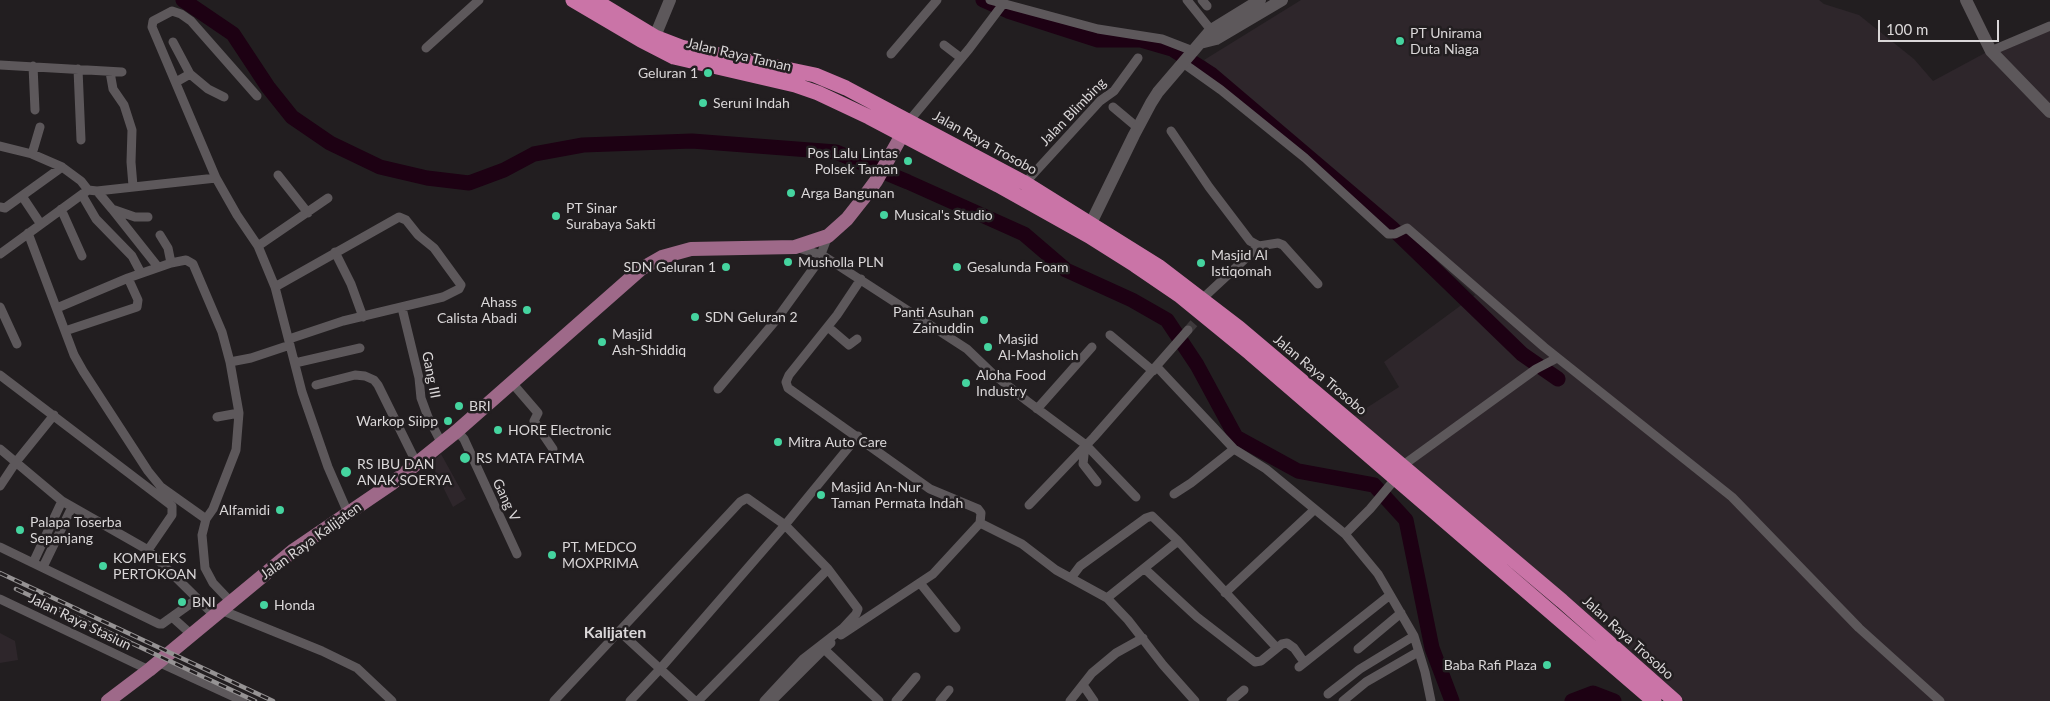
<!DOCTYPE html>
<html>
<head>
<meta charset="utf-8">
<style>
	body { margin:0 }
	#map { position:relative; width:2050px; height:701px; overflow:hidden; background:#221e20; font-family:Lato,sans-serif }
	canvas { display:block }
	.scale { position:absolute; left:1878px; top:20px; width:121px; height:22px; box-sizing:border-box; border:2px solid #dad7d8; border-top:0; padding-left:6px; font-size:15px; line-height:18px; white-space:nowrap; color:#dad7d8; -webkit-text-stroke:4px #221e20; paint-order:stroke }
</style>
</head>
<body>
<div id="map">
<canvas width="2050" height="701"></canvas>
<div class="scale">100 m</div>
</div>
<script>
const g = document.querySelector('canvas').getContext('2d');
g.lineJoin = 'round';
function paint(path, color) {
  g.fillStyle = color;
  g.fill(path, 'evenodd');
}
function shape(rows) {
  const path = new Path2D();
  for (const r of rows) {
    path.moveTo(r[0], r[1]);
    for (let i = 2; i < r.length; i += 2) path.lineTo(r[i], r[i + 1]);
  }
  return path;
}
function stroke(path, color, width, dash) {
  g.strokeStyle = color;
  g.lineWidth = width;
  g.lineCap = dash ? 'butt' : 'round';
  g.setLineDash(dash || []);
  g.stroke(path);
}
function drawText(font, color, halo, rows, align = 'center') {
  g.font = font + ' Lato,sans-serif';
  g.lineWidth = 5;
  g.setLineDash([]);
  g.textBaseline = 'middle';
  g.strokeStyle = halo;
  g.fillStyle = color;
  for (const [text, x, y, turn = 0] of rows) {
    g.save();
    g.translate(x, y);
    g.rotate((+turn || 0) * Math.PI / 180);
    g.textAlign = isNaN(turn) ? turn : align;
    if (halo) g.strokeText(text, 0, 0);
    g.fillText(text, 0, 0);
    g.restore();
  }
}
paint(shape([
	[1301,0,1819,0,1824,4,1859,15,1914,59,1933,81,1998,46,2050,28,2050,701,1685,701,1354,416,1399,387,1384,362,1475,295,1204,60],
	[441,454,466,499,453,507,431,463],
	[0,633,15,641,18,660,0,663]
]), '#2e262b');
stroke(shape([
	[183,0,233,34,268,87,292,117,330,143,380,167,427,178,469,183,504,170,534,154,583,145,692,141,836,152,908,182,1024,234,1066,270,1132,300,1167,320,1197,365,1236,437,1298,471,1374,485,1406,520,1432,648,1452,701],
	[983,0,1008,11,1098,40,1141,40,1172,49,1211,74,1392,228,1522,354,1558,379],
	[1572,701,1593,693,1614,701]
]), '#1d0113', 15);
stroke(shape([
	[1188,330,1195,322]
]), '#3e3a3c', 9, [9, 4.5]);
stroke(shape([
	[990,0,1098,29,1162,39,1193,51],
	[1187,0,1211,30],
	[1202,0,1207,6],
	[173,42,190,74],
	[944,45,961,58],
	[426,48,479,0],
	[1991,51,2050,26],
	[891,54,937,0],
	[1183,63,1221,90,1305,158,1388,234,1395,234,1407,228,1544,347,1732,497,1859,628,1940,701],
	[0,65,122,72],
	[33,66,35,110],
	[78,69,81,140],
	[110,72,113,89,124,105,132,130,131,162,133,186],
	[176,82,190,74,208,89,224,97],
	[257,96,191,21,181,14,172,11,153,21,152,27,216,178,237,215,258,246,275,287,302,392,328,467,348,513],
	[1113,107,1138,128],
	[909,121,969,49,1003,4],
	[1171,131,1209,187,1250,241,1259,246,1278,243,1283,245,1318,284],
	[0,146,32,154,62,167,81,181,88,190,97,191,216,178],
	[32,154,40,127],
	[278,175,308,213],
	[1025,183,1100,101,1114,91,1138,58],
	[97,191,112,209,135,217,148,217],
	[82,195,96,219,132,256,141,273],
	[22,196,40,223],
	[0,207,5,208,62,167],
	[61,209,82,256],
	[112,209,158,267],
	[28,233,74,355,83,371,148,471,161,487,206,519],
	[160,235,168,248,171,263],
	[258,246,328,198],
	[795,247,822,255,833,262,967,349,992,373,1027,401,1086,445,1136,497],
	[335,252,351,284,363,317],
	[0,254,88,190],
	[861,279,837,315,789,375,786,382,788,388,930,489,978,509,981,513,980,523,1022,544,1056,570,1107,598,1128,620,1163,665,1195,701],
	[275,287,399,217,406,220,418,235,434,248,461,285,459,289,443,297,343,321,289,339],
	[1202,299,1259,246],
	[0,307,17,344],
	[57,308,128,278,171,263,186,260,193,264,222,332,230,362,239,413,236,450,213,509,206,519,202,535,205,568,213,583,231,602],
	[402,308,419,378,421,398,428,417,442,444],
	[828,327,849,345,857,339],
	[65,331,137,307,138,300,128,278],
	[1110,335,1153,371],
	[230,362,251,358,290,345],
	[295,363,360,348],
	[1157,367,1234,449,1266,469,1345,534,1378,574,1414,636,1425,672,1431,701],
	[0,375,172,506,172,515,148,550],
	[513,384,538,413,534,421,553,449],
	[316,385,355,375,365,376,374,380,378,385,417,464],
	[718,389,776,320,818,262,828,236],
	[1037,409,1092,347],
	[217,417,239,413],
	[457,431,464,439,517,554],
	[1085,446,1083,464,1097,482],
	[0,449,62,501,148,550,214,615],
	[1402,466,1536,369,1557,358],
	[0,486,16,462,54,415],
	[1174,494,1191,483,1234,449],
	[1029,505,1094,437,1188,330],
	[1345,534,1370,509,1396,478],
	[0,547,159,624,162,624,197,599],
	[33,563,62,501],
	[43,567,72,507],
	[1145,569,1197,617,1255,662,1261,661,1282,644,1287,643,1294,648,1304,662],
	[1071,578,1080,566,1146,518,1152,516,1178,541,1277,648],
	[920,583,956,628],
	[1225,593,1314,510],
	[1107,598,1178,541],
	[0,599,149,670],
	[221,610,322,651,357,668,392,701],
	[172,617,192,635],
	[619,631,695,701],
	[841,635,933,574,980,523],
	[831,643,824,649,879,701],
	[1358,649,1401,613],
	[158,662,243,701],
	[1299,667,1390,595],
	[1083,685,1094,701],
	[1328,694,1360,669,1414,636],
	[554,701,740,502,747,498,785,525,828,569,858,609,856,614,843,628,803,659,764,701],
	[630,701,660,669,785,525,858,436],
	[698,701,828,569],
	[772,701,823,650],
	[896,701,916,677],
	[940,701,949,690],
	[1070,701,1092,673,1116,653,1143,638],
	[1231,701,1244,690],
	[1343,701,1366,682,1418,652]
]), '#5d585b', 9);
stroke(shape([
	[1966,0,1991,51,2050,112],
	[1200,43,1216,39,1282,0],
	[651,46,670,0],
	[1091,223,1134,135,1151,103,1158,92,1211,30,1260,0]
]), '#5d585b', 12);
stroke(shape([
	[108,701,149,670,294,550,391,484,457,431,641,269,662,257,691,249,795,247,828,236,847,219,862,200,876,181,907,126]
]), '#9e6989', 14);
stroke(shape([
	[573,0,641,40,674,57,795,85,818,93,869,117,998,185,1089,236,1135,265,1179,295,1250,353,1654,701],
	[594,0,655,37,681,47,815,75,846,88,1025,183,1158,266,1239,328,1562,601,1675,701]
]), '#ca74a7', 15);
const rail = shape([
	[0,573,273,701],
	[16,589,255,701]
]);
stroke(rail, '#969394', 4.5);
stroke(rail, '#221e20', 2.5, [8]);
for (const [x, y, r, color] of [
	[1400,41,5,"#45d49f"],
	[708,73,5,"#45d49f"],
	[703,103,5,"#45d49f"],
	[908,161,5,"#45d49f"],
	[791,193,5,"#45d49f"],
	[884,215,5,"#45d49f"],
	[556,216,5,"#45d49f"],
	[788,262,5,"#45d49f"],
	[1201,263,5,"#45d49f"],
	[726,267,5,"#45d49f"],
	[957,267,5,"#45d49f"],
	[527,310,5,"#45d49f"],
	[695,317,5,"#45d49f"],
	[984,320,5,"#45d49f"],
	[602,342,5,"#45d49f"],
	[988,347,5,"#45d49f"],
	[966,383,5,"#45d49f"],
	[459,406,5,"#45d49f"],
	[448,421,5,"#45d49f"],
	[498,430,5,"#45d49f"],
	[778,442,5,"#45d49f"],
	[465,458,6,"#45d49f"],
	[346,472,6,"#45d49f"],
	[821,495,5,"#45d49f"],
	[280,510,5,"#45d49f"],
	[20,530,5,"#45d49f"],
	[552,555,5,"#45d49f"],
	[103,566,5,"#45d49f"],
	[182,602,5,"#45d49f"],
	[264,605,5,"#45d49f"],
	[1547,665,5,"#45d49f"]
]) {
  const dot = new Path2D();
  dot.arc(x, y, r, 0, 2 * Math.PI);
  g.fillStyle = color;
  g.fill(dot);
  stroke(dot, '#221e20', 2);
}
drawText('14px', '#dad7d8', '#221e20', [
	["PT Unirama",1410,33],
	["Duta Niaga",1410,49],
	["Geluran 1",698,73,"right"],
	["Seruni Indah",713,103],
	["Pos Lalu Lintas",898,153,"right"],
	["Polsek Taman",898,169,"right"],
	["Arga Bangunan",801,193],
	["PT Sinar",566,208],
	["Surabaya Sakti",566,224],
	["Musical's Studio",894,215],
	["Masjid Al",1211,255],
	["Istiqomah",1211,271],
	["Musholla PLN",798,262],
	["SDN Geluran 1",716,267,"right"],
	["Gesalunda Foam",967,267],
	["Ahass",517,302,"right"],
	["Calista Abadi",517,318,"right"],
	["Panti Asuhan",974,312,"right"],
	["Zainuddin",974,328,"right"],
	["SDN Geluran 2",705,317],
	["Masjid",612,334],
	["Ash-Shiddiq",612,350],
	["Masjid",998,339],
	["Al-Masholich",998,355],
	["Aloha Food",976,375],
	["Industry",976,391],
	["BRI",469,406],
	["Warkop Siipp",438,421,"right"],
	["HORE Electronic",508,430],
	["Mitra Auto Care",788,442],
	["RS MATA FATMA",476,458],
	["RS IBU DAN",357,464],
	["ANAK SOERYA",357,480],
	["Masjid An-Nur",831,487],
	["Taman Permata Indah",831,503],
	["Alfamidi",270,510,"right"],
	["Palapa Toserba",30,522],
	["Sepanjang",30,538],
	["PT. MEDCO",562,547],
	["MOXPRIMA",562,563],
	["KOMPLEKS",113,558],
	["PERTOKOAN",113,574],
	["BNI",192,602],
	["Honda",274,605],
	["Baba Rafi Plaza",1537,665,"right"]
], 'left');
drawText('14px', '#dad7d8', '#221e20', [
	["Jalan Raya Taman",739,55,13],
	["Jalan Blimbing",1073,112,-46],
	["Jalan Raya Trosobo",985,143,29],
	["Gang III",431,375,79],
	["Jalan Raya Trosobo",1320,375,40],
	["Gang V",506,500,65],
	["Jalan Raya Kalijaten",311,541,-36],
	["Jalan Raya Stasiun",80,622,26],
	["Jalan Raya Trosobo",1628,638,42]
]);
drawText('bold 16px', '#dad7d8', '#221e20', [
	["Kalijaten",615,633]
]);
</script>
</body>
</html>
